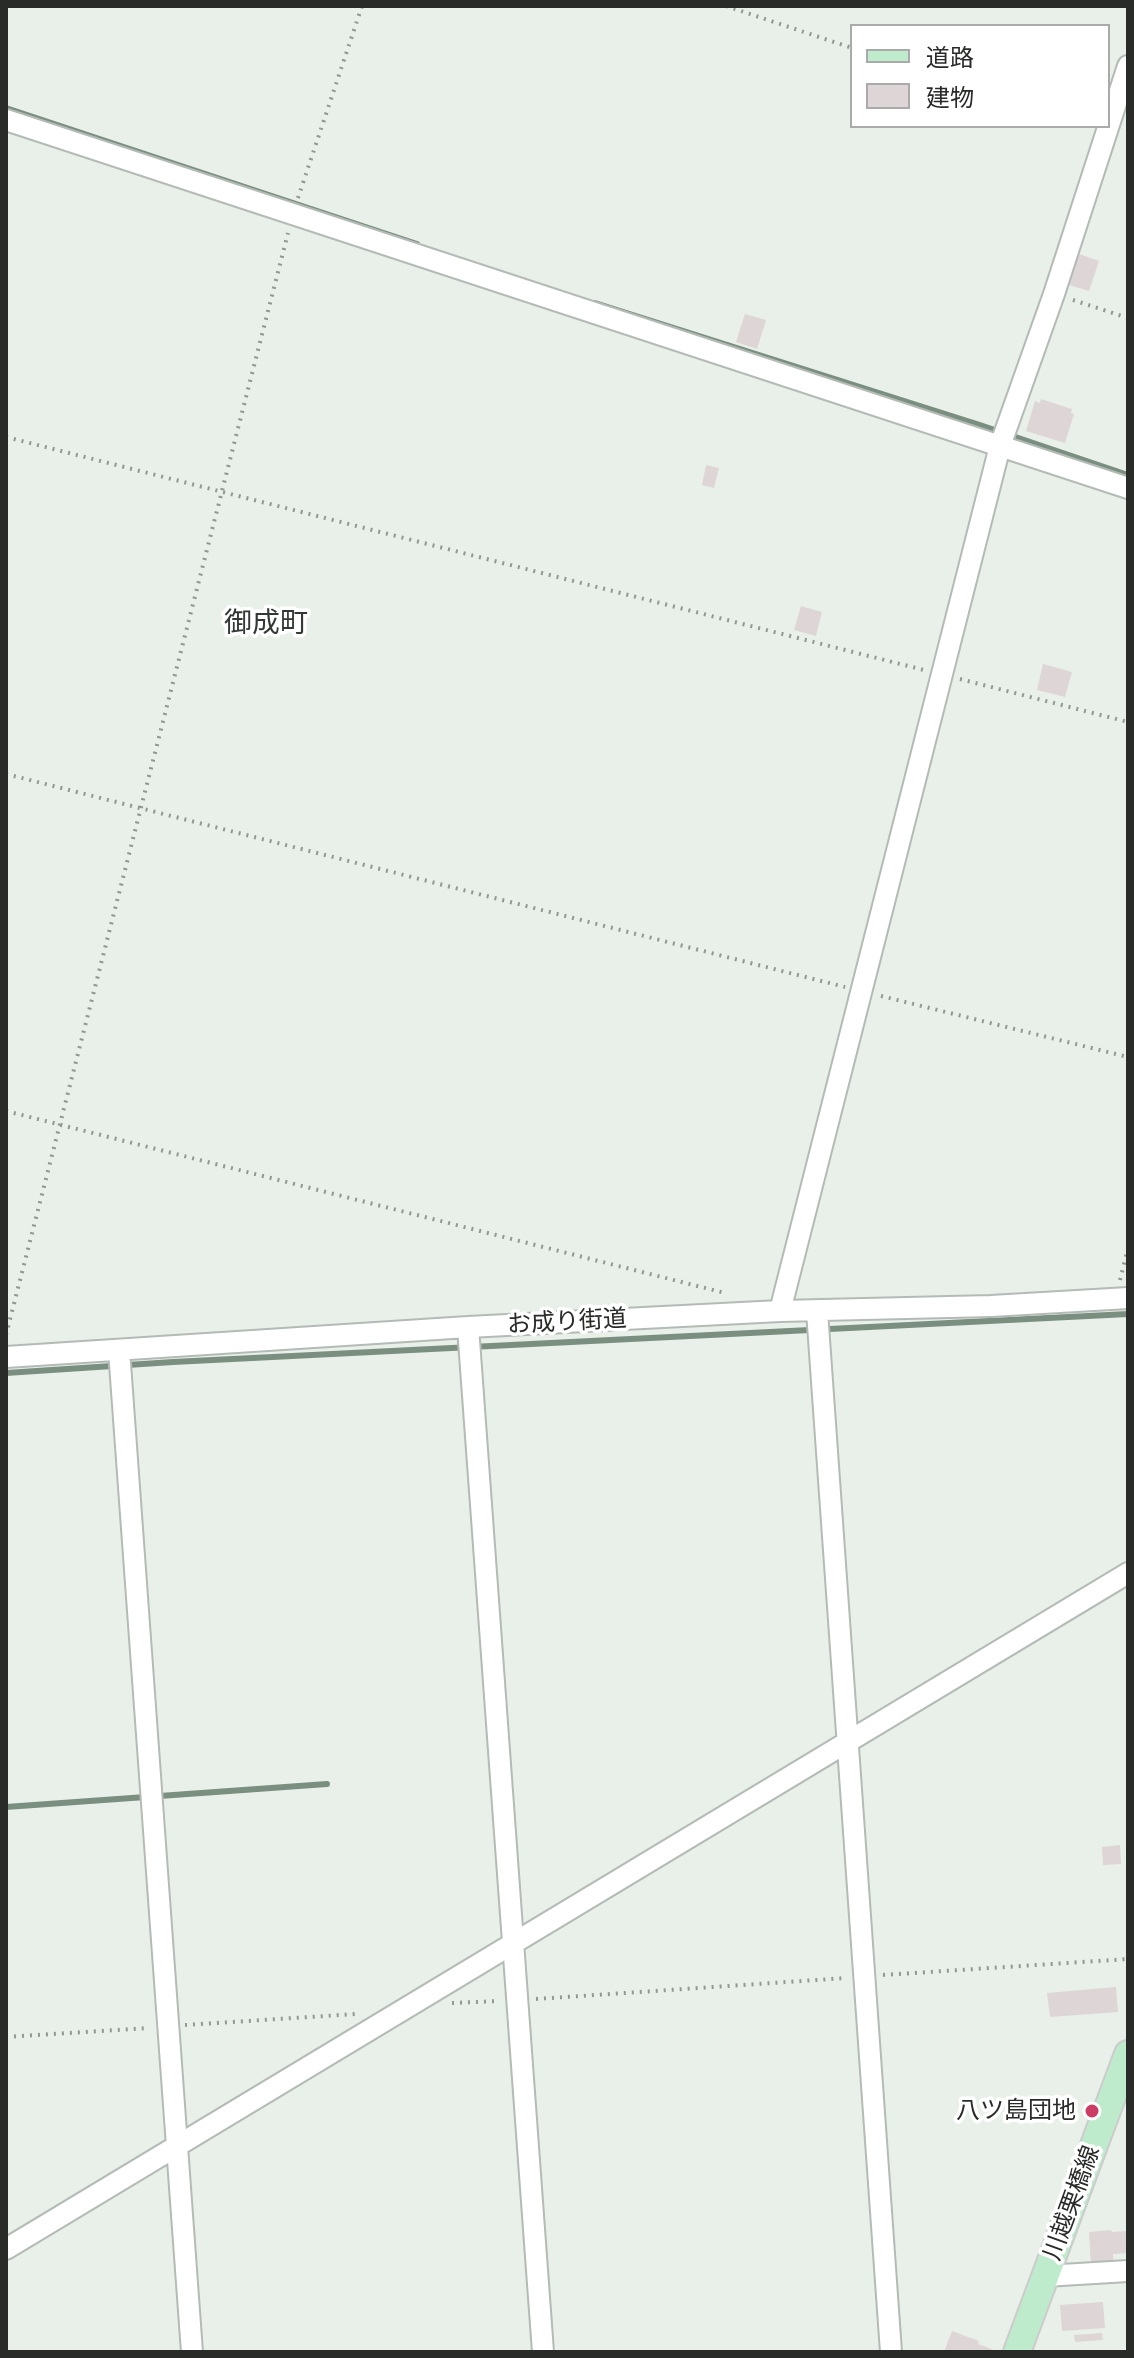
<!DOCTYPE html>
<html>
<head>
<meta charset="utf-8">
<style>
	body { margin:0 }
	#map { position:relative; width:1134px; height:2358px; overflow:hidden; background:#e9f0ea; font-family:"Alegreya Sans","Noto Sans JP",sans-serif }
	canvas { display:block }
	.frame { position:absolute; inset:0; border:8px solid #282b28; pointer-events:none }
	.legend { position:absolute; left:850px; top:24px; width:260px; height:104px; box-sizing:border-box; background:#fff; border:2px solid #a9aaa9; margin:0; padding:10px 14px; list-style:none; font-size:24px; color:#282b28 }
	.legend li { display:flex; align-items:center; gap:16px; height:40px }
	.legend b { width:40px; border:2px solid #a9aaa9 }
</style>
</head>
<body>
<div id="map">
<canvas width="1134" height="2358"></canvas>
<div class="frame"></div>
<ul class="legend">
<li><b style="height:10px;background:#beebcb"></b>道路</li>
<li><b style="height:22px;background:#ded5d6"></b>建物</li>
</ul>
</div>
<script>
const g = document.querySelector('canvas').getContext('2d');
g.lineJoin = 'round';
function shape(rows) {
  const path = new Path2D();
  for (const r of rows) {
    path.moveTo(r[0], r[1]);
    for (let i = 2; i < r.length; i += 2) path.lineTo(r[i], r[i + 1]);
  }
  return path;
}
function stroke(path, color, width, dash) {
  g.strokeStyle = color;
  g.lineWidth = width;
  g.lineCap = dash ? 'butt' : 'round';
  g.setLineDash(dash || []);
  g.stroke(path);
}
function paint(path, color) {
  g.fillStyle = color;
  g.fill(path, 'evenodd');
}
function drawText(font, color, halo, rows, align = 'center') {
  g.font = font + ' "Alegreya Sans","Noto Sans JP",sans-serif';
  g.lineWidth = 7;
  g.setLineDash([]);
  g.textBaseline = 'middle';
  g.strokeStyle = halo;
  g.fillStyle = color;
  for (const [text, x, y, turn = 0] of rows) {
    g.save();
    g.translate(x, y);
    g.rotate((+turn || 0) * Math.PI / 180);
    g.textAlign = isNaN(turn) ? turn : align;
    if (halo) g.strokeText(text, 0, 0);
    g.fillText(text, 0, 0);
    g.restore();
  }
}
stroke(shape([
	[6,108,417,244],
	[595,303,980,425,1128,475],
	[6,1373,173,1362,1128,1314],
	[6,1807,327,1784]
]), '#7b8f80', 6);
paint(shape([
	[1076,253,1099,261,1089,291,1066,284],
	[745,314,766,320,757,349,736,342],
	[1041,399,1072,409,1071,413,1074,414,1065,443,1026,431,1035,401,1040,403],
	[706,465,719,468,714,488,702,485],
	[801,606,822,612,816,636,794,630],
	[1043,664,1072,672,1065,697,1037,690],
	[1120,1845,1121,1864,1103,1865,1102,1847],
	[1116,1987,1118,2012,1050,2017,1047,1993],
	[1111,2230,1112,2232,1126,2231,1128,2253,1113,2254,1114,2264,1091,2266,1089,2232],
	[1103,2302,1105,2328,1062,2331,1060,2305],
	[952,2331,979,2341,978,2344,999,2352,944,2352],
	[1102,2333,1103,2340,1075,2342,1074,2335]
]), '#ded5d6');
const minor = shape([
	[6,120,1128,488],
	[780,1311,1000,446,1054,294,1128,66],
	[817,1311,891,2352],
	[468,1327,543,2352],
	[119,1350,192,2352],
	[6,1357,468,1327,780,1311,991,1306,1128,1298],
	[6,2249,1128,1573],
	[1045,2276,1128,2271]
]);
const major = shape([
	[1017,2352,1128,2054]
]);
stroke(minor, '#b4bbb6', 24);
stroke(major, '#cbcccb', 30);
stroke(shape([
	[726,6,852,48],
	[298,198,362,6],
	[1073,300,1128,318],
	[6,437,924,670],
	[960,679,1128,722],
	[6,774,845,987],
	[881,996,1128,1057],
	[6,1111,725,1293],
	[1120,1280,1128,1248],
	[6,1335,288,233],
	[883,1975,1128,1959],
	[536,1999,846,1978],
	[452,2003,499,2001],
	[185,2025,356,2014],
	[6,2037,148,2028]
]), '#919792', 4, [2, 6]);
stroke(minor, '#fff', 20);
stroke(major, '#beebcb', 26);
for (const [x, y, r, color] of [
	[1092,2111,8,"#cc3d64"]
]) {
  const dot = new Path2D();
  dot.arc(x, y, r, 0, 2 * Math.PI);
  g.fillStyle = color;
  g.fill(dot);
  stroke(dot, '#fff', 3);
}
drawText('24px', '#282b28', '#fff', [
	["お成り街道",567,1322,-3],
	["川越栗橋線",1072,2203,-70]
]);
drawText('24px', '#282b28', '#fff', [
	["八ツ島団地",1076,2111]
], 'right');
drawText('28px', '#323834', '#fff', [
	["御成町",266,624]
]);
</script>
</body>
</html>
